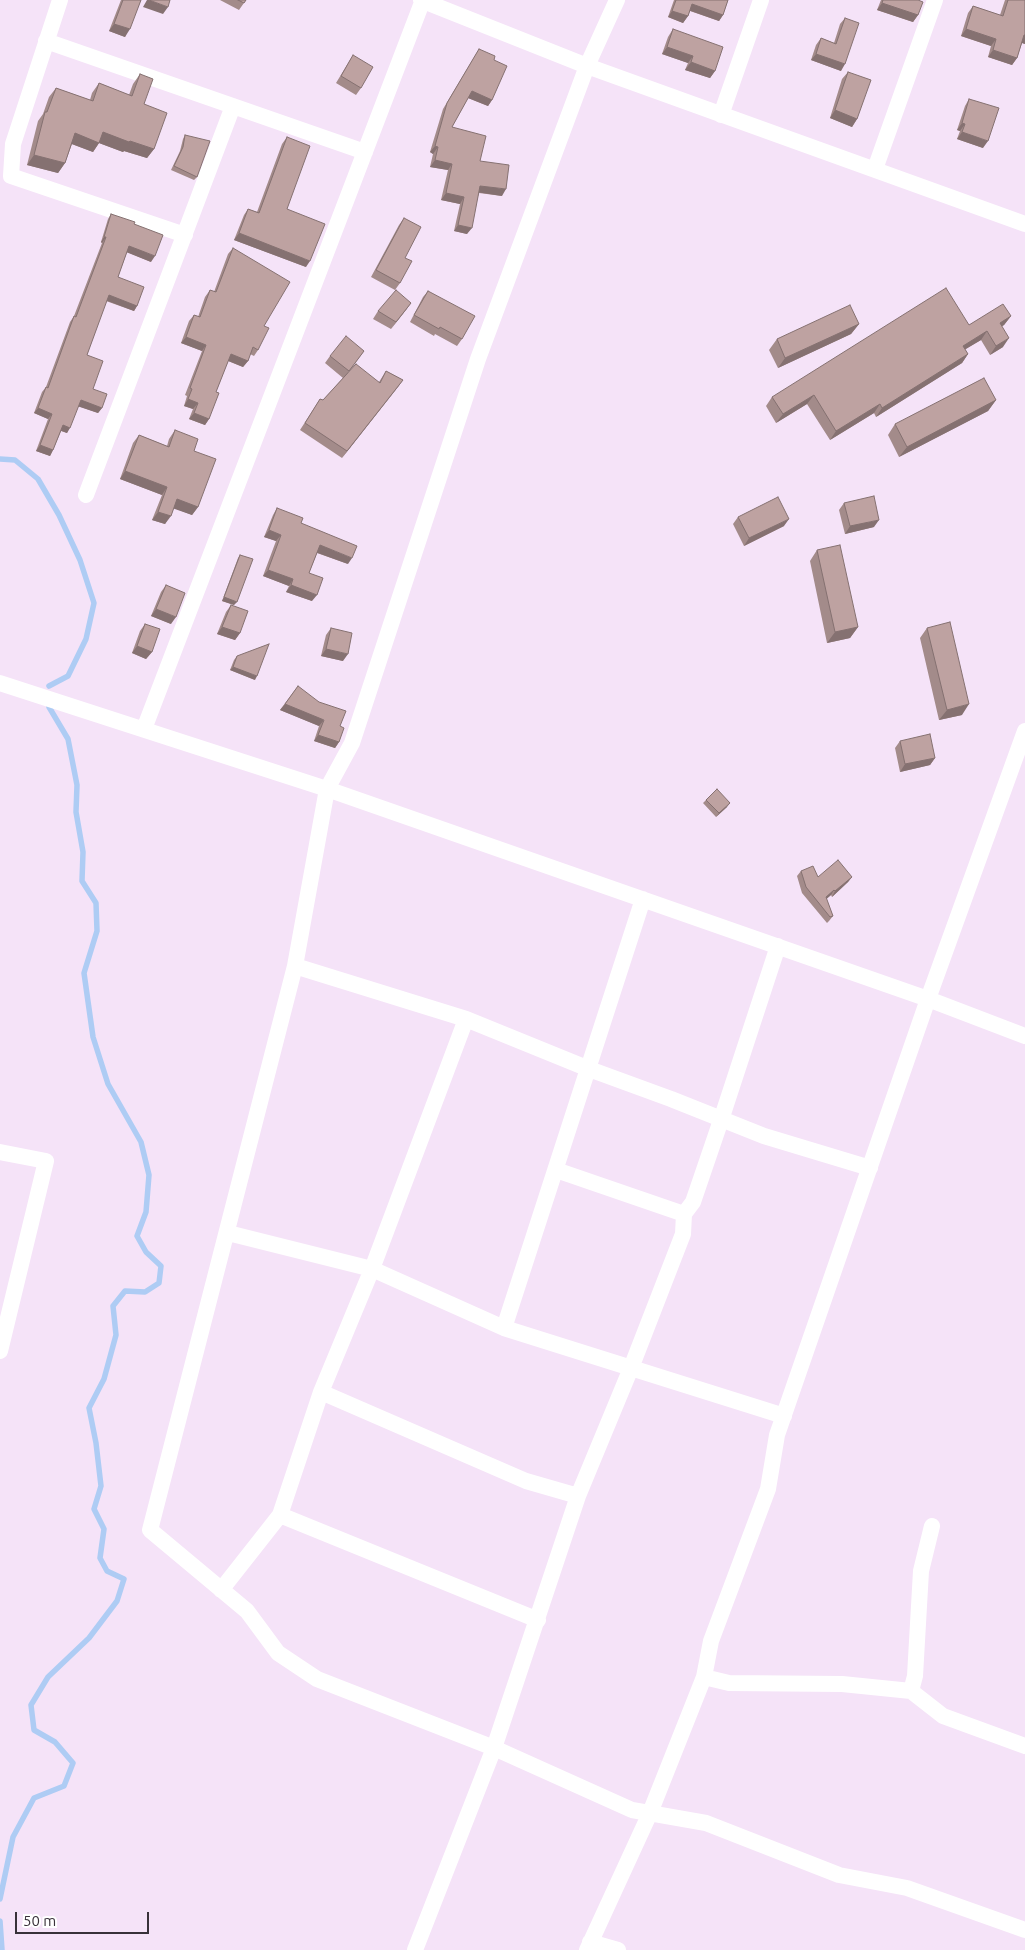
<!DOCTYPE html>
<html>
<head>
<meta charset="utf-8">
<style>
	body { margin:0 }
	#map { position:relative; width:1025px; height:1950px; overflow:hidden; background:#f5e3f8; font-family:Ubuntu,sans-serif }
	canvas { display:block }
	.scale { position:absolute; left:15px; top:1912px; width:134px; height:22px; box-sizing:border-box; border:2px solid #383139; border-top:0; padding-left:6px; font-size:15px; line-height:18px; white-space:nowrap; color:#383139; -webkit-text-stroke:4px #fff; paint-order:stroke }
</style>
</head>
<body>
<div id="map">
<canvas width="1025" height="1950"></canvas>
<div class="scale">50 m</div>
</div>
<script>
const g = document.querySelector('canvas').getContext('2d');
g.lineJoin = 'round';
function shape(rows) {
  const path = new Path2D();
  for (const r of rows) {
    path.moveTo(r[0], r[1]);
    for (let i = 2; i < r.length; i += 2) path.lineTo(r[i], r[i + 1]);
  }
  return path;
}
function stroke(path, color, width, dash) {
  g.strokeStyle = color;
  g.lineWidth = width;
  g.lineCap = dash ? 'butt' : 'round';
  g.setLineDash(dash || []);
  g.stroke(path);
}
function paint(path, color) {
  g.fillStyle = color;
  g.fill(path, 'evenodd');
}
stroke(shape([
	[0,459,15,460,38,479,59,515,80,560,94,603,86,639,68,676,49,686],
	[0,1899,13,1837,34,1798,64,1786,73,1763,55,1742,34,1730,31,1705,48,1677,89,1638,117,1601,124,1579,107,1571,100,1558,104,1529,94,1509,101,1486,96,1443,89,1408,104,1379,116,1335,113,1306,125,1291,145,1292,159,1283,161,1266,146,1252,137,1236,146,1212,149,1175,141,1142,108,1084,93,1037,84,973,97,931,96,903,82,881,83,852,76,812,77,785,68,739,49,707],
	[0,1921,2,1950]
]), '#aeccf4', 5.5);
stroke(shape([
	[60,0,13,144,11,176,185,235],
	[421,0,587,66,1025,224],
	[617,0,587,66,478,359,352,743,327,789,295,966,150,1530,247,1611,278,1653,317,1679,494,1748,632,1810,706,1823,839,1875,907,1888,1025,1930],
	[46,41,365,152],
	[721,115,761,0],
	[875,169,935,0],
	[86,495,233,106],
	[0,683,327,789,928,999,1025,1036],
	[144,729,423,0],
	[295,966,466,1019,589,1069,671,1099,764,1136,870,1168],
	[0,1152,46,1161,0,1351],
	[556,1170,684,1214],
	[228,1233,372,1269,504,1328,784,1416],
	[504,1328,643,899],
	[321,1392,526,1481,578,1496],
	[280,1515,538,1620],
	[221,1590,280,1515,321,1392,372,1269,466,1019],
	[704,1677,729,1683,842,1684,911,1691,943,1716,1025,1746],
	[911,1691,915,1676,921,1571,932,1526],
	[590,1942,618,1950],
	[415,1950,494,1748,578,1496,631,1368,683,1234,684,1214,693,1202,721,1120,778,946],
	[587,1950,650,1813,704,1677,711,1641,768,1489,777,1435,928,999,1025,731]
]), '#fff', 16);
paint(shape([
	[121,0,141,0,125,37,109,31],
	[220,0,246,0,239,10],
	[674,0,728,0,723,15,719,21,690,11,688,16,683,23,668,17],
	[881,0,918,0,918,15,913,22,877,10],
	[1005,0,1025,0,1025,44,1022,43,1017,58,1012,65,988,57,991,46,961,36,968,13,973,6,1000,15],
	[845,18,841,71,811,60,816,45,821,38,834,43,840,24],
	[673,29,715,71,710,78,685,70,688,63,662,54,668,37],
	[479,49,494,60,492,100,488,106,468,98,452,127,480,161,502,196,479,193,467,234,454,231,460,204,441,200,448,170,430,167,433,154,430,152,443,109],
	[353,55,361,88,356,95,336,83],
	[848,72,857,119,852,127,830,118,842,79],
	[140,74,144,104,154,149,147,158,124,151,123,152,99,143,93,152,72,144,65,163,58,173,27,165,38,121,43,114,49,97,56,88,90,100,92,93,99,83,129,95,133,84],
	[969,99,983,148,957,139,960,131,957,130,965,106],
	[185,135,197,177,194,180,171,170,180,151,183,139],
	[287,137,287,209,306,267,234,240,244,215,248,209,257,212,282,144],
	[111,214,134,224,151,262,127,252,118,277,137,306,134,311,106,301,87,355,93,389,102,408,98,413,78,406,67,433,61,431,53,450,50,456,36,451,48,419,34,413,42,392,46,387,70,322,74,316,102,243,101,242,108,219],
	[404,218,405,258,400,283,395,290,371,277,399,225],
	[233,248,264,326,258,350,254,356,250,354,248,361,243,367,228,361,216,392,209,419,205,425,189,419,193,409,184,406,187,396,185,395,202,351,181,343,189,321,194,315,198,317,205,297,210,290,214,292,228,254],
	[428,291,462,339,457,346,435,334,434,336,410,322,423,297],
	[411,303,391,329,373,319,378,311],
	[1011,316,1004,325,1002,326,1003,347,990,355,981,340,965,349,968,354,962,363,876,417,874,413,830,440,807,404,776,423,766,406,772,397,969,325],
	[859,324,851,334,778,368,769,350,777,339],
	[364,351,348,373,379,382,386,371,403,380,342,458,300,430,320,399,323,400,343,378,325,363,330,356],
	[996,400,988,411,899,457,888,435,895,424],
	[175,430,194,451,198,507,192,515,174,508,165,524,152,520,162,495,120,479,133,443,139,435,167,446,169,439],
	[844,503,874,527,845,534,839,510],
	[277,508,301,523,348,564,317,553,309,573,312,601,286,592,289,586,263,576,276,541,264,537,273,515],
	[738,517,784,526,744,546,733,524],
	[817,550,858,627,850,638,827,643,810,561],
	[240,555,234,605,222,601,238,558],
	[166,585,171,624,151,616,161,592],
	[231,605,240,633,235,640,217,634,226,612],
	[145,624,152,652,146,659,132,653,140,631],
	[331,628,343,661,321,656,326,635],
	[927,628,962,715,939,720,920,638],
	[237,656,255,680,230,670,234,660],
	[298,686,339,742,335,748,314,741,319,726,280,710],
	[900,741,935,758,930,765,900,772,895,748],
	[706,800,727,807,716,817,703,803],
	[801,871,818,877,852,877,848,882,832,897,831,895,826,899,833,916,829,921,827,923,802,893,797,876]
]), '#a38b8a');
paint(shape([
	[147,0,149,0,168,7,163,14,143,7],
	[882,3,918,15,913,22,877,10],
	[692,4,723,15,719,21,688,10],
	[672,11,688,16,683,23,668,17],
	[114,24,130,29,125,37,109,31],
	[966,29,996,39,991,46,961,36],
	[1024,35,1025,35,1025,44,1019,42],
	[667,47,693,56,688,63,662,54],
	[993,50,1017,58,1012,65,988,57],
	[816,54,845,64,841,71,811,60],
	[691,62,715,71,710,78,685,70],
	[472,91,492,100,488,106,468,98],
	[835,110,857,119,852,127,830,118],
	[962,123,965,124,960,131,957,130],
	[103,132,154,149,147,158,124,151,123,152,99,143,93,152,69,143,75,133],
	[962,132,988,141,983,148,957,139],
	[435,146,438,147,433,154,430,152],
	[34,155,65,163,58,173,27,165],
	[435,160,452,164,448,170,430,167],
	[480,186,506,189,502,196,476,192],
	[446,193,464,197,460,204,441,200],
	[458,225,472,228,467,234,454,231],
	[239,233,310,261,306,267,234,240],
	[104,237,106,237,102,243,101,242],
	[129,246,155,256,151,262,126,252],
	[109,295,137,306,134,311,105,300],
	[411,303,406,310,391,329,396,322],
	[1011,316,1004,325,993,332,1000,323],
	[859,324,851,334,778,368,785,358],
	[987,331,981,340,956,355,963,346],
	[186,337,206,345,202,351,181,343],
	[1009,338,1003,347,990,355,996,346],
	[231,354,248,361,243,367,226,360],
	[968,354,962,363,876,417,882,408],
	[403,380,398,387,342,458,347,451],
	[814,395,807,404,776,423,783,414],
	[188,399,198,403,193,409,184,406],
	[81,400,102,408,98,413,77,406],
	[996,400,988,411,899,457,907,447],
	[880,404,874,413,830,440,836,431],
	[38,408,52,414,48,419,34,413],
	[194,413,209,419,205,425,189,419],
	[63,425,70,428,67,433,59,430],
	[40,445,53,450,50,456,36,451],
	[125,471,167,487,162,495,120,479],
	[177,499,198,507,192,515,172,508],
	[158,512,171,516,165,524,152,520],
	[789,519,784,526,744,546,749,538],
	[879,520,874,527,845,534,850,526],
	[269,530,281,535,276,541,264,537],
	[320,545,352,558,348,564,315,552],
	[268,570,293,579,289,586,263,576],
	[291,585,317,595,312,601,286,592],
	[224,597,237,602,234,605,222,601],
	[156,609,176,617,171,624,151,616],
	[222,627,240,633,235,640,217,634],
	[858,627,850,638,827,643,835,632],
	[137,646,152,652,146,659,132,653],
	[326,649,348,654,343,661,321,656],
	[233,667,257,676,255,680,230,670],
	[285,704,324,720,319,726,280,710],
	[969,704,962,715,939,720,947,710],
	[318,735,339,742,335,748,314,741],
	[935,758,930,765,900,772,905,764],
	[730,803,727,807,716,817,719,813],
	[852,877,848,882,832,897,835,891],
	[834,890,831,895,822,903,826,897]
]), '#857171');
const building = shape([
	[123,0,141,0,130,29,114,24,123,0],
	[149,0,170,0,168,7,149,0],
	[238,0,246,0,244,3,238,0],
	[676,0,728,0,723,15,692,4,688,16,672,11,676,0],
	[883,0,918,0,923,2,918,15,882,3,883,0],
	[1008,0,1025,0,1025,35,1024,35,1017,58,993,50,996,39,966,29,973,6,1003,16,1008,0],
	[845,18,859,23,845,64,816,54,821,38,836,44,845,18],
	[673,29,723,47,715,71,691,62,693,56,667,47,673,29],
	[479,49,495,56,494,60,507,66,492,100,472,91,452,127,486,136,480,161,509,165,506,189,480,186,472,228,458,225,464,197,446,193,452,164,435,160,438,147,435,146,447,103,479,49],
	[353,55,373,67,361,88,341,76,353,55],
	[848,72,871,80,857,119,835,110,848,72],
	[140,74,153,79,144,104,167,113,154,149,130,141,129,142,103,132,99,143,75,133,65,163,34,155,45,112,47,112,56,88,93,101,99,83,132,96,140,74],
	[969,99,999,108,988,141,962,132,965,124,962,123,969,99],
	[185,135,210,141,197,177,174,166,183,147,185,135],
	[287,137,310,146,287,209,325,224,310,261,239,233,248,209,259,213,287,137],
	[111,214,135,222,134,224,163,235,155,256,129,246,118,277,144,287,137,306,109,295,87,355,103,361,93,389,107,394,102,408,81,400,70,428,63,425,53,450,40,445,52,414,38,408,46,387,48,388,74,316,76,317,106,237,104,237,111,214],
	[404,218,421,227,405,258,412,261,400,283,376,270,404,218],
	[233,248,290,282,264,326,269,328,258,350,253,347,248,361,231,354,216,392,219,393,209,419,194,413,198,403,188,399,192,389,190,388,206,345,186,337,194,315,200,317,210,290,216,292,233,248],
	[946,288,969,325,1003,304,1011,316,1000,323,1009,338,996,346,987,331,963,346,968,354,882,408,880,404,836,431,814,395,783,414,772,397,946,288],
	[396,290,411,303,396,322,378,311,396,290],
	[428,291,475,316,462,339,440,327,439,329,414,315,428,291],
	[850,305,859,324,785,358,777,339,850,305],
	[346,336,364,351,349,371,330,356,346,336],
	[356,364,380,383,386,371,403,380,347,451,305,423,320,399,323,400,356,364],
	[984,378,996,400,907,447,895,424,984,378],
	[175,430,198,439,194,451,216,459,198,507,177,499,171,516,158,512,167,487,125,471,139,435,169,447,175,430],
	[874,496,879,520,850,526,844,503,874,496],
	[778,497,789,519,749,538,738,517,778,497],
	[277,508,303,518,301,523,357,546,352,558,320,545,309,573,323,578,317,595,291,585,293,579,268,570,281,535,269,530,277,508],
	[840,545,858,627,835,632,817,550,840,545],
	[240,555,253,559,237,602,224,597,240,555],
	[166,585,185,593,176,617,156,609,166,585],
	[231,605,248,611,240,633,222,627,231,605],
	[950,622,969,704,947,710,927,628,950,622],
	[145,624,160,629,152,652,137,646,145,624],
	[331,628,352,633,348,654,326,649,331,628],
	[269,644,257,676,233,667,237,656,269,644],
	[298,686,319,702,346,711,340,726,344,728,339,742,318,735,324,720,285,704,298,686],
	[930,734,935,758,905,764,900,741,930,734],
	[717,789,730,803,719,813,706,800,717,789],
	[838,860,852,877,835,891,834,890,826,897,833,916,830,917,806,887,801,871,813,866,818,877,838,860]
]);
paint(building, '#bea2a1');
stroke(building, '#857171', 1);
</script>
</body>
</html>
